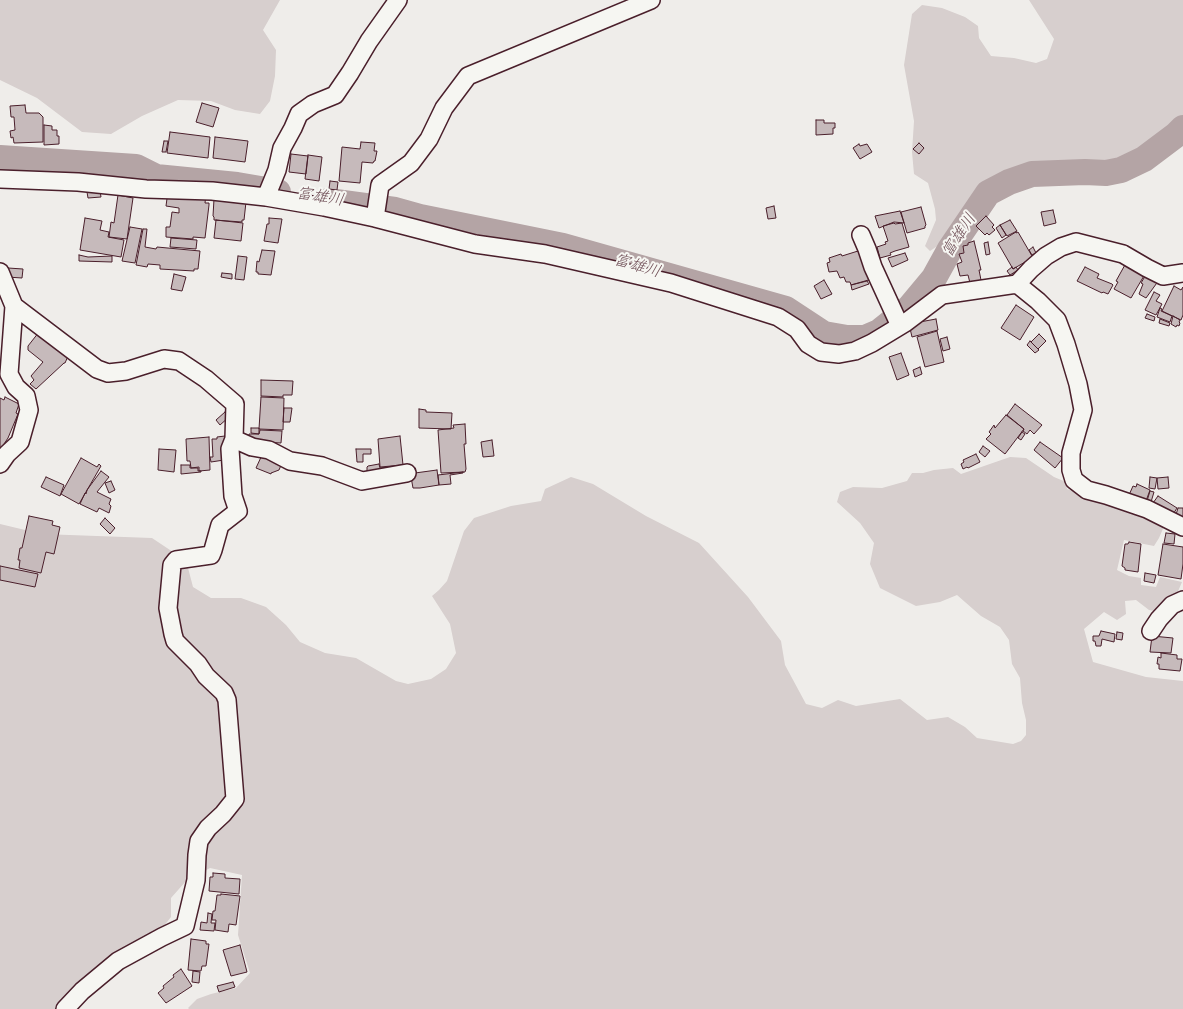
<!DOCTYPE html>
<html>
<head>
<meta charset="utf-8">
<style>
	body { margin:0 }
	canvas { display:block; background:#efedea }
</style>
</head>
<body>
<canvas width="1183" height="1009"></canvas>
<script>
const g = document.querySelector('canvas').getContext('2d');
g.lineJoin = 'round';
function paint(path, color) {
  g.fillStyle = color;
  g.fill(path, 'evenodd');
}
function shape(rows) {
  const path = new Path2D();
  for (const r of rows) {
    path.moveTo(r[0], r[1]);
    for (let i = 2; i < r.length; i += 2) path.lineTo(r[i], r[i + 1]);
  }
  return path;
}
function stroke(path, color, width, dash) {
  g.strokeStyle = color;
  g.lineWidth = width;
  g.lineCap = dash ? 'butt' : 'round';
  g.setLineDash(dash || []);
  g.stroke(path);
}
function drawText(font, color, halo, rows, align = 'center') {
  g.font = font + ' Mynerve,"Klee One",sans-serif';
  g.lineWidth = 4;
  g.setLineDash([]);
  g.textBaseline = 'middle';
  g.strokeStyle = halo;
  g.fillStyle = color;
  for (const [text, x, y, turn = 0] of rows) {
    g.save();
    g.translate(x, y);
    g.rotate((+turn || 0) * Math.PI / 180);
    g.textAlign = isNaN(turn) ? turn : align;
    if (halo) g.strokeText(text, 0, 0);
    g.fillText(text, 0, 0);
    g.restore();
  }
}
paint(shape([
	[0,0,280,0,263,30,276,50,275,76,270,101,260,114,235,110,211,101,178,100,142,116,111,134,82,132,37,98,0,80],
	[1029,0,1183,0,1183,124,1137,158,1110,165,1072,169,1044,167,1001,177,973,194,954,230,942,243,930,251,925,246,936,220,935,209,928,183,914,174,912,152,914,121,904,65,912,14,922,5,942,8,965,17,978,26,979,38,991,56,1014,58,1036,63,1047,59,1054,39],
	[1010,457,1026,458,1054,477,1066,482,1067,489,1165,524,1159,538,1154,546,1124,540,1117,570,1129,576,1141,578,1141,585,1156,587,1160,577,1182,582,1176,596,1160,612,1149,610,1136,600,1125,601,1126,614,1117,620,1104,612,1084,629,1093,662,1146,677,1183,681,1183,1009,189,1009,188,1008,197,999,211,994,236,988,250,973,238,935,242,875,210,868,186,881,171,898,171,917,159,932,61,1009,0,1009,0,524,42,534,152,538,173,552,187,564,193,587,211,598,241,598,266,607,286,625,300,642,325,653,356,658,396,681,408,684,431,679,446,669,456,653,450,624,432,596,439,590,447,581,464,531,474,518,511,506,541,501,545,489,571,477,593,484,646,516,699,543,748,597,781,641,785,665,806,704,822,708,838,700,856,706,900,699,927,720,948,717,965,727,977,738,1013,744,1021,741,1026,735,1026,720,1022,703,1020,678,1012,664,1009,640,1000,627,981,616,957,595,940,602,916,606,880,588,870,564,874,543,860,523,837,502,840,492,853,487,882,488,907,481,912,473,923,473,934,470,953,468,961,474]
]), '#d7cfce');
stroke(shape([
	[0,158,136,167,156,177,237,185,278,192],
	[328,201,395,210,420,217,563,246,786,309,824,334,847,338,865,338,879,332,909,308,934,278,950,249,988,193,1009,182,1032,174,1085,172,1106,173,1121,170,1144,159,1176,135,1183,128]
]), '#b4a4a5', 26);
const building = shape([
	[202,103,219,108,213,127,196,122,202,103],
	[25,105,26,113,39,113,43,117,43,142,14,143,13,137,11,138,10,131,15,130,14,117,11,117,10,106,25,105],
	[816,120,824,120,824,123,835,123,835,128,833,128,833,134,816,135,816,120],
	[44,125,52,126,52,130,57,130,57,136,59,136,59,144,44,145,44,125],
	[170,132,210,137,208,158,167,153,170,132],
	[215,137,248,141,245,162,213,158,215,137],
	[164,141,168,141,166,152,162,152,164,141],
	[361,142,375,143,374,151,377,151,375,161,374,161,373,163,362,162,360,183,339,181,342,147,360,149,361,142],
	[919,143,924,148,919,154,913,149,919,143],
	[859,144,860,146,867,144,872,152,860,159,853,148,859,144],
	[291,154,308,156,306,174,289,172,291,154],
	[308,155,322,157,319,181,305,179,308,155],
	[330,181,338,182,337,190,329,189,330,181],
	[100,191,101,197,88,198,87,192,100,191],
	[168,191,206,194,205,203,209,203,209,205,205,238,193,237,193,239,166,237,166,227,170,227,172,212,179,213,179,208,166,206,168,191],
	[118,195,133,198,127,239,109,237,111,222,114,223,118,195],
	[214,199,246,202,244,220,242,220,242,222,214,220,214,217,213,216,214,199],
	[774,206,776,218,768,219,766,208,774,206],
	[921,207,926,225,925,226,925,228,907,233,901,212,921,207],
	[1053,210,1056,223,1044,226,1041,212,1053,210],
	[900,211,904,223,894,222,879,228,875,216,900,211],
	[986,216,994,225,992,227,995,230,989,235,987,233,985,235,976,226,986,216],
	[85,218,102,221,100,230,109,232,108,237,124,240,121,257,80,250,85,218],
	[269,218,282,219,278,243,264,241,267,224,269,224,269,218],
	[216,220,243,223,241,241,214,238,216,220],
	[1010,220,1017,231,1007,236,1000,225,1010,220],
	[894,223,895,224,902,223,909,247,895,251,890,253,891,255,880,258,877,247,886,244,885,242,888,241,883,226,894,223],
	[1000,225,1006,235,1002,238,996,228,1000,225],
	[130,227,142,229,135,263,122,261,130,227],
	[143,229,147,229,145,247,156,249,157,247,200,251,198,269,194,269,194,271,160,269,160,265,148,264,147,267,136,265,143,229],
	[1016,232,1016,233,1018,232,1032,256,1032,258,1013,269,998,243,1016,232],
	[171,238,197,240,196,249,170,247,171,238],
	[974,241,981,270,979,270,981,280,970,283,968,275,960,276,957,264,962,262,959,254,964,253,963,246,968,245,968,243,974,241],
	[988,242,990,254,986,255,984,243,988,242],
	[1033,247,1036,253,1032,255,1029,250,1033,247],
	[262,250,275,251,271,275,258,274,258,272,256,272,257,261,259,262,262,250],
	[858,251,859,253,862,252,872,279,851,285,850,282,846,282,844,277,840,278,837,271,829,272,827,263,830,262,829,258,841,254,842,256,858,251],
	[905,253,908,260,892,267,888,258,905,253],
	[79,255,88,257,112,256,112,262,79,261,79,255],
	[238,256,247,257,244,280,235,279,238,256],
	[1126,263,1145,274,1131,298,1114,289,1118,282,1116,281,1126,263],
	[1012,267,1013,269,1016,267,1018,270,1010,275,1007,271,1012,267],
	[1085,267,1099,274,1097,278,1112,284,1113,285,1108,294,1103,292,1102,293,1077,281,1085,267],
	[8,268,23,269,22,278,7,277,8,268],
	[222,273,232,274,232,279,221,277,222,273],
	[1147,273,1159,280,1146,298,1139,294,1143,284,1141,283,1147,273],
	[174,274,186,277,182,291,171,289,174,274],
	[824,280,832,294,821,299,814,286,824,280],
	[867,281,869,284,852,290,851,285,867,281],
	[1174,286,1181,290,1183,287,1183,315,1181,320,1162,311,1174,286],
	[1154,292,1160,295,1156,301,1162,304,1156,315,1145,310,1154,292],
	[1016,305,1034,317,1020,340,1001,328,1016,305],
	[1160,308,1162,309,1161,311,1172,316,1170,322,1157,317,1160,308],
	[1147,314,1155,317,1154,321,1145,318,1147,314],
	[1173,316,1180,320,1179,322,1180,323,1179,326,1177,325,1176,327,1171,324,1173,316],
	[936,319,938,330,912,337,909,324,936,319],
	[1160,319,1170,323,1169,326,1159,323,1160,319],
	[937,331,944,362,925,367,917,337,937,331],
	[39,332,69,354,65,363,64,363,36,389,30,384,34,380,31,376,43,362,28,350,28,346,39,332],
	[1039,334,1046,341,1038,349,1031,342,1039,334],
	[947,337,950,349,943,351,940,339,947,337],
	[1030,341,1039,350,1035,353,1027,345,1030,341],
	[901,353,909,375,897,380,889,357,901,353],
	[920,367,922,374,915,377,913,370,920,367],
	[261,380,293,381,292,395,283,395,283,397,261,396,261,380],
	[5,397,19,404,16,413,18,414,8,438,0,450,0,398,4,400,5,397],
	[261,397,284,398,283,430,259,429,261,397],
	[1015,404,1042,425,1034,434,1030,430,1027,434,1023,431,1024,429,1007,415,1015,404],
	[284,408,292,408,290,422,283,422,284,408],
	[419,409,426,410,426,412,452,413,451,429,419,428,419,409],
	[225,412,229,417,220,425,216,420,225,412],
	[1006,415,1024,429,1005,454,986,439,991,434,989,432,994,425,995,428,1006,415],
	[465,424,466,444,464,444,466,469,465,472,441,473,438,430,454,428,453,425,465,424],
	[251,428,259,428,259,434,251,433,251,428],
	[260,430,282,431,281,443,248,441,249,434,259,434,260,430],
	[1022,432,1025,434,1021,440,1018,438,1022,432],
	[225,436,226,456,224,460,211,462,210,457,213,457,212,439,217,439,217,437,225,436],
	[400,436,403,465,380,467,378,439,400,436],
	[209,437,210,470,199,471,199,467,191,468,190,461,187,461,186,439,209,437],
	[492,440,494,456,483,457,481,442,492,440],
	[1040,442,1063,458,1055,468,1034,450,1040,442],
	[983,446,990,451,985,457,979,452,983,446],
	[159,449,176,450,174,472,158,470,159,449],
	[356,449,371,449,371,454,363,454,363,462,357,462,356,449],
	[976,454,980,462,968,468,967,467,963,469,961,464,964,462,963,460,976,454],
	[262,455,282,463,279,470,271,473,271,474,256,468,262,455],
	[81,458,97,467,99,464,101,466,79,504,61,494,81,458],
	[379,464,380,468,398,466,367,474,367,467,368,466,379,464],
	[181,465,190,465,190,468,198,468,198,471,201,471,201,472,181,474,181,465],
	[437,470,439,485,420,488,413,488,411,477,415,473,437,470],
	[101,471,109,477,97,492,111,499,109,504,111,506,109,513,99,508,97,512,80,504,85,493,86,494,87,490,101,471],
	[463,472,463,473,450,475,451,484,439,485,438,475,463,472],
	[46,477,64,485,60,496,41,487,46,477],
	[1150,477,1157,478,1155,489,1149,488,1150,477],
	[1168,477,1169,488,1158,489,1157,478,1168,477],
	[111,481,115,490,109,493,105,483,111,481],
	[1137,484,1150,490,1146,501,1129,495,1133,486,1136,487,1137,484],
	[1150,491,1154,492,1151,502,1147,501,1150,491],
	[1158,496,1177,508,1172,516,1153,503,1158,496],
	[1178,508,1183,508,1183,520,1175,518,1178,508],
	[29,516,53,521,52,525,60,527,54,554,46,552,41,573,19,568,20,560,18,560,20,548,22,548,29,516],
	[105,518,115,528,110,534,100,524,105,518],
	[1166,533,1175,534,1174,544,1164,543,1166,533],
	[1129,542,1141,544,1138,572,1125,570,1125,568,1122,566,1125,544,1128,544,1129,542],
	[1163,544,1183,547,1183,564,1181,579,1158,575,1163,544],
	[0,566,38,574,35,587,0,580,0,566],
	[1145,573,1156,575,1154,583,1144,581,1145,573],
	[1101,631,1115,634,1114,642,1102,639,1101,646,1096,646,1095,641,1093,641,1093,636,1099,636,1101,631],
	[1117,632,1123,633,1122,640,1116,639,1117,632],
	[1152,636,1173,638,1171,653,1150,652,1152,636],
	[1161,653,1177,655,1177,659,1182,659,1180,671,1159,669,1159,664,1157,664,1158,657,1161,658,1161,653],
	[213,873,225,874,225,878,240,879,239,894,209,891,210,877,213,877,213,873],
	[221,894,240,896,236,925,229,924,228,932,215,930,216,920,212,920,213,911,215,911,217,895,221,895,221,894],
	[208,913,212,914,211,923,215,923,214,931,200,930,201,922,207,923,208,913],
	[191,939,206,941,206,944,209,944,206,966,202,966,201,971,188,970,191,939],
	[240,945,247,972,231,976,223,950,240,945],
	[181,969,192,986,166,1003,158,993,164,988,163,986,174,977,173,975,181,969],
	[193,971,200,972,199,983,192,982,193,971],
	[233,982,235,987,219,992,217,986,233,982]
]);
paint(building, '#c6babb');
stroke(building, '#4a1f2b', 1);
const street = shape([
	[0,179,78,182,146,189,212,191,266,197,324,207,375,218,475,244,545,254,671,283,778,317,797,329,808,344,821,352,839,354,855,351,872,343,905,323,942,295,1017,284,1031,269,1046,256,1061,247,1076,242,1123,254,1147,268,1163,276,1183,273],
	[266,197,277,170,282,148,293,128,299,114,313,104,335,95,350,73,369,41,398,0],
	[375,218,380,185,411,163,429,139,444,108,468,76,651,0],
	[861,235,867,249,873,267,900,326],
	[0,272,14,306,9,374,16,387,26,396,29,410,20,442,7,454,0,464],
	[1017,284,1038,301,1057,320,1066,344,1078,384,1083,410,1071,453,1071,470,1074,480,1087,490,1106,495,1147,509,1183,527],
	[14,306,97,369,108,373,126,371,164,359,179,361,206,379,235,404,234,439,230,449,233,496,238,511,220,525,213,550,211,555,176,560,172,565,168,608,173,634,175,641,198,664,206,676,224,693,227,700,235,799,223,814,208,828,199,841,197,855,196,880,185,926,162,937,118,961,82,991,65,1009],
	[234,439,252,447,269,450,290,461,322,466,362,481,407,473],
	[1151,631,1159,619,1172,605,1183,600]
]);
stroke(street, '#4a1f2b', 20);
stroke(street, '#f6f6f2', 17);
drawText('italic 16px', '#6f4e56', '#f6f6f2', [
	["富雄川",320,198,9],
	["富雄川",960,236,-57],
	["富雄川",637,267,16]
]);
</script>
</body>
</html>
